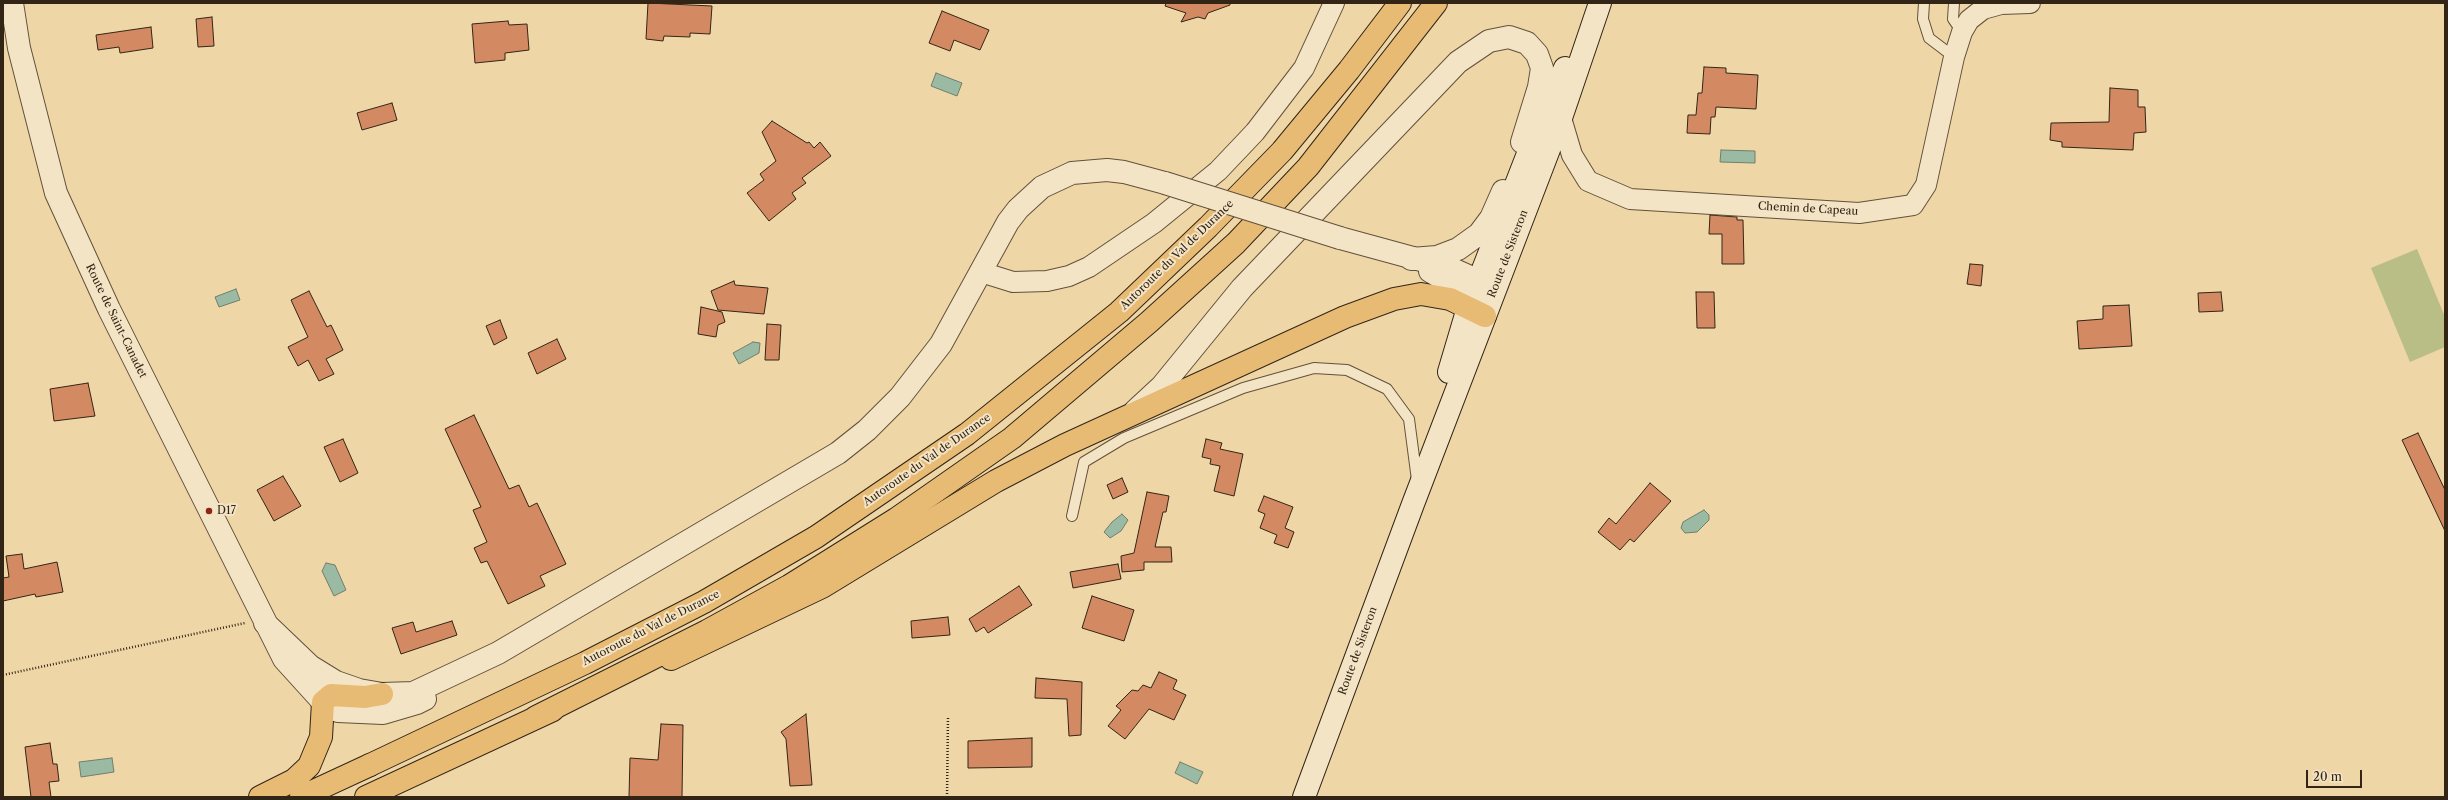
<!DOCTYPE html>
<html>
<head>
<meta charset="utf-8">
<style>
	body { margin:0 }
	#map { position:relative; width:2448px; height:800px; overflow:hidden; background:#eed6a7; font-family:"Libre Caslon Text",serif }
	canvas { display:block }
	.frame { position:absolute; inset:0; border:4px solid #332516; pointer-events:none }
	.scale { position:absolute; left:2306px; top:770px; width:56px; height:18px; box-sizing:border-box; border:2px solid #332516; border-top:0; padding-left:5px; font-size:12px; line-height:14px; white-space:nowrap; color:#332516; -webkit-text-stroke:3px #f4e4c6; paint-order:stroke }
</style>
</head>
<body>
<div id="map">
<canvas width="2448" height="800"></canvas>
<div class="frame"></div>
<div class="scale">20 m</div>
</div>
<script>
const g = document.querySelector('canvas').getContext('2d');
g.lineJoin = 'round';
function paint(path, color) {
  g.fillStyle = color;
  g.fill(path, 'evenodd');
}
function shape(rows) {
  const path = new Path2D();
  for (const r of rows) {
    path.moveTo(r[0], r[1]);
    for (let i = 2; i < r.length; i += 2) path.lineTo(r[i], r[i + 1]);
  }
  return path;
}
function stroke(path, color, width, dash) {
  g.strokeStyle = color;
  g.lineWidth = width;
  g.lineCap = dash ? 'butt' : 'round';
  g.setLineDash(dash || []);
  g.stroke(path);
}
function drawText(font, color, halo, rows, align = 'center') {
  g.font = font + ' "Libre Caslon Text",serif';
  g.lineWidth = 4;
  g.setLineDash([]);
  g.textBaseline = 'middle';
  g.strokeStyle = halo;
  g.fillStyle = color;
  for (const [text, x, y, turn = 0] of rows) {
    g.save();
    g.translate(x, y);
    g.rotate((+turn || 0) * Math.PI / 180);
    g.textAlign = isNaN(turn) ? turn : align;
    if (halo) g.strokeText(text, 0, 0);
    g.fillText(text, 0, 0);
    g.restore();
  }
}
paint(shape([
	[2417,249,2445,317,2445,347,2410,362,2371,268]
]), '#b9be87');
const water = shape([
	[936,73,962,83,957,96,931,86,936,73],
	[1721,150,1755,151,1755,163,1720,162,1721,150],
	[236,289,240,300,219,307,215,297,236,289],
	[753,342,760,343,759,353,739,364,733,353,753,342],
	[1704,510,1709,515,1709,520,1697,532,1685,533,1681,528,1683,522,1704,510],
	[1122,514,1128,520,1121,531,1110,538,1104,532,1112,522,1122,514],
	[326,563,335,565,346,590,334,596,322,571,326,563],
	[112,758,114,772,81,777,79,762,112,758],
	[1180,762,1203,772,1197,784,1175,773,1180,762]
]);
paint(water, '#9bbaa3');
stroke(water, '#717e6b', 1);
const building = shape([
	[648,3,712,6,710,34,690,33,690,37,664,36,663,41,646,39,648,3],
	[1166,3,1230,3,1230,5,1208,13,1205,19,1198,17,1181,22,1186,13,1165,6,1166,3],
	[942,11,989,30,980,50,954,40,950,51,929,43,942,11],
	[212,17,214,46,198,47,196,19,212,17],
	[508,21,509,25,527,24,529,50,505,53,505,60,475,63,472,24,508,21],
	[151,27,153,48,120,53,119,47,98,50,96,35,151,27],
	[1704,67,1726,68,1726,73,1758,75,1756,109,1716,107,1715,117,1711,117,1710,134,1687,133,1688,115,1696,115,1698,93,1702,93,1704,67],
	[2110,88,2138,90,2138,107,2145,107,2146,132,2134,133,2133,150,2062,147,2062,142,2050,140,2051,123,2109,122,2110,88],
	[392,103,397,120,362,130,357,113,392,103],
	[772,121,807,143,809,142,814,148,820,142,831,156,802,178,806,183,792,193,796,199,769,221,747,193,764,180,760,174,776,161,762,132,772,121],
	[1710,215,1737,217,1737,220,1743,220,1744,264,1722,264,1722,234,1709,234,1710,215],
	[1970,264,1983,265,1981,286,1967,284,1970,264],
	[734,281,735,285,768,288,764,314,718,310,711,291,734,281],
	[309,291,327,327,331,325,343,350,326,359,334,374,319,381,308,360,298,366,288,347,308,337,291,300,309,291],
	[1696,292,1714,292,1715,328,1697,328,1696,292],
	[2221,292,2223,311,2199,312,2198,293,2221,292],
	[2129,305,2132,346,2079,349,2077,321,2103,319,2103,306,2129,305],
	[701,307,722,312,725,322,718,325,716,337,698,334,701,307],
	[500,320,507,338,494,345,486,326,500,320],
	[767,324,781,325,779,360,765,360,767,324],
	[557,339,566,359,537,374,528,353,557,339],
	[88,383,95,416,54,421,50,389,88,383],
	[474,415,509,489,519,485,529,507,537,503,566,564,540,576,545,586,508,604,487,561,481,563,474,548,487,542,473,510,481,507,445,429,474,415],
	[2418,433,2445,490,2445,531,2402,440,2418,433],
	[343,439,358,473,340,482,324,447,343,439],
	[1206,439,1222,443,1220,449,1243,454,1234,496,1214,491,1220,466,1210,464,1211,459,1202,457,1206,439],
	[283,476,301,506,274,521,257,490,283,476],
	[1122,478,1128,492,1113,499,1107,485,1122,478],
	[1650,483,1671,501,1634,542,1630,539,1620,550,1598,532,1609,518,1616,524,1650,483],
	[1147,492,1169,496,1166,512,1163,512,1155,547,1171,547,1172,562,1144,562,1144,570,1122,572,1121,556,1134,553,1147,492],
	[1264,496,1293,507,1285,528,1294,532,1288,548,1274,543,1277,535,1260,528,1265,514,1258,511,1264,496],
	[22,554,24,569,57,562,63,592,36,597,35,594,3,601,3,578,9,577,6,556,22,554],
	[1118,564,1121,579,1073,588,1070,572,1118,564],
	[1019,586,1032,605,988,633,984,627,976,632,969,619,1019,586],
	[1092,596,1134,610,1124,641,1082,628,1092,596],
	[948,617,950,635,912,638,911,621,948,617],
	[452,621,457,635,401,654,392,628,413,622,416,632,452,621],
	[1159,672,1177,680,1173,689,1186,695,1174,720,1149,709,1125,739,1108,726,1121,710,1116,706,1132,690,1138,691,1143,685,1151,688,1159,672],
	[1036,678,1082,682,1081,735,1069,736,1067,699,1035,698,1036,678],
	[806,714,812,785,790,786,786,739,781,732,806,714],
	[661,724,683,725,682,797,629,797,630,758,658,760,661,724],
	[1032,738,1032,767,968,768,968,741,1032,738],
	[50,743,53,764,57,764,59,781,49,782,51,797,31,797,25,747,50,743]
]);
paint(building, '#d38a63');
stroke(building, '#332516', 1);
const service = shape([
	[1924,3,1923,19,1929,38,1954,57],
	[1954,3,1953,19,1962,32],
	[1072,516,1084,462,1124,438,1243,388,1314,368,1347,370,1387,389,1409,419,1417,480]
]);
const minor = shape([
	[1561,118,1572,155,1588,181,1630,199,1859,213,1913,205,1926,185,1954,57,1962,32,1969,20,1983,9,2001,4,2030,3],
	[981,272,1013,282,1047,281,1069,276,1089,267,1154,223,1218,171,1255,132,1304,68,1334,3]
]);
const tertiary = shape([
	[12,3,19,48,56,193,109,309,284,659,323,702,338,711,383,713,417,703,425,699],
	[1340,238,1450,268,1495,288],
	[1411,259,1437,257,1458,249,1479,234,1491,218,1503,191],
	[1430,271,1488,306],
	[1135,411,1162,386,1242,288,1458,62,1489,41,1509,37,1527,43,1537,54,1542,68,1539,87,1522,142],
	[265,623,310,666,336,682,359,690,382,694,413,693,498,653,838,453,867,430,900,397,941,344,1008,222,1018,209,1042,187,1072,173,1107,170,1124,172,1165,183]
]);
const secondary = shape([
	[1449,372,1468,308,1543,115,1565,68],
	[1304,797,1413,504,1561,118,1600,3]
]);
const trunk = shape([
	[671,659,822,587,996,481,1065,445,1345,317,1394,299,1421,294,1450,299,1485,316],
	[260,797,294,780,309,766,321,737,323,702,331,695,365,697,382,694],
	[301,797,370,765],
	[366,797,553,710]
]);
const motorway = shape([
	[536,717,707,631,789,586,896,519,1012,438,1149,322,1236,243,1308,167,1436,3],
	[370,765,585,663,704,602,816,537,967,434,1119,312,1208,227,1282,151,1349,70,1400,3]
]);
stroke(service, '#62513a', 12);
stroke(minor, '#62513a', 22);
stroke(tertiary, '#62513a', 24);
stroke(secondary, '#332516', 24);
stroke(trunk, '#332516', 24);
stroke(motorway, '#332516', 24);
stroke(shape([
	[3,675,245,623],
	[947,797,948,717]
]), '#332516', 2.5, [1, 2]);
stroke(service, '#f4e4c6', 10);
stroke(minor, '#f4e4c6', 20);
stroke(tertiary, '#f4e4c6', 22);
stroke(secondary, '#f4e4c6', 22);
stroke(trunk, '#e7bb74', 22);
stroke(motorway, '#e7bb74', 22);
const tertiaryBridge = shape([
	[1165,183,1340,238]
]);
stroke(tertiaryBridge, '#62513a', 24, []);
stroke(tertiaryBridge, '#f4e4c6', 22);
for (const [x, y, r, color] of [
	[209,511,4,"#8f2418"]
]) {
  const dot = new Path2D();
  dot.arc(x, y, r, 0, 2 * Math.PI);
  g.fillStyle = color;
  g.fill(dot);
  stroke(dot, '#f4e4c6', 1.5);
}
drawText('11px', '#332516', '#f4e4c6', [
	["Chemin de Capeau",1808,209,3],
	["Route de Sisteron",1508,254,-69],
	["Autoroute du Val de Durance",1177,255,-44],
	["Route de Saint-Canadet",116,321,64],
	["Autoroute du Val de Durance",927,460,-35],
	["Autoroute du Val de Durance",651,628,-27],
	["Route de Sisteron",1358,651,-70]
]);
drawText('11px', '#332516', '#f4e4c6', [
	["D17",217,511]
], 'left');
</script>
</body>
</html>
